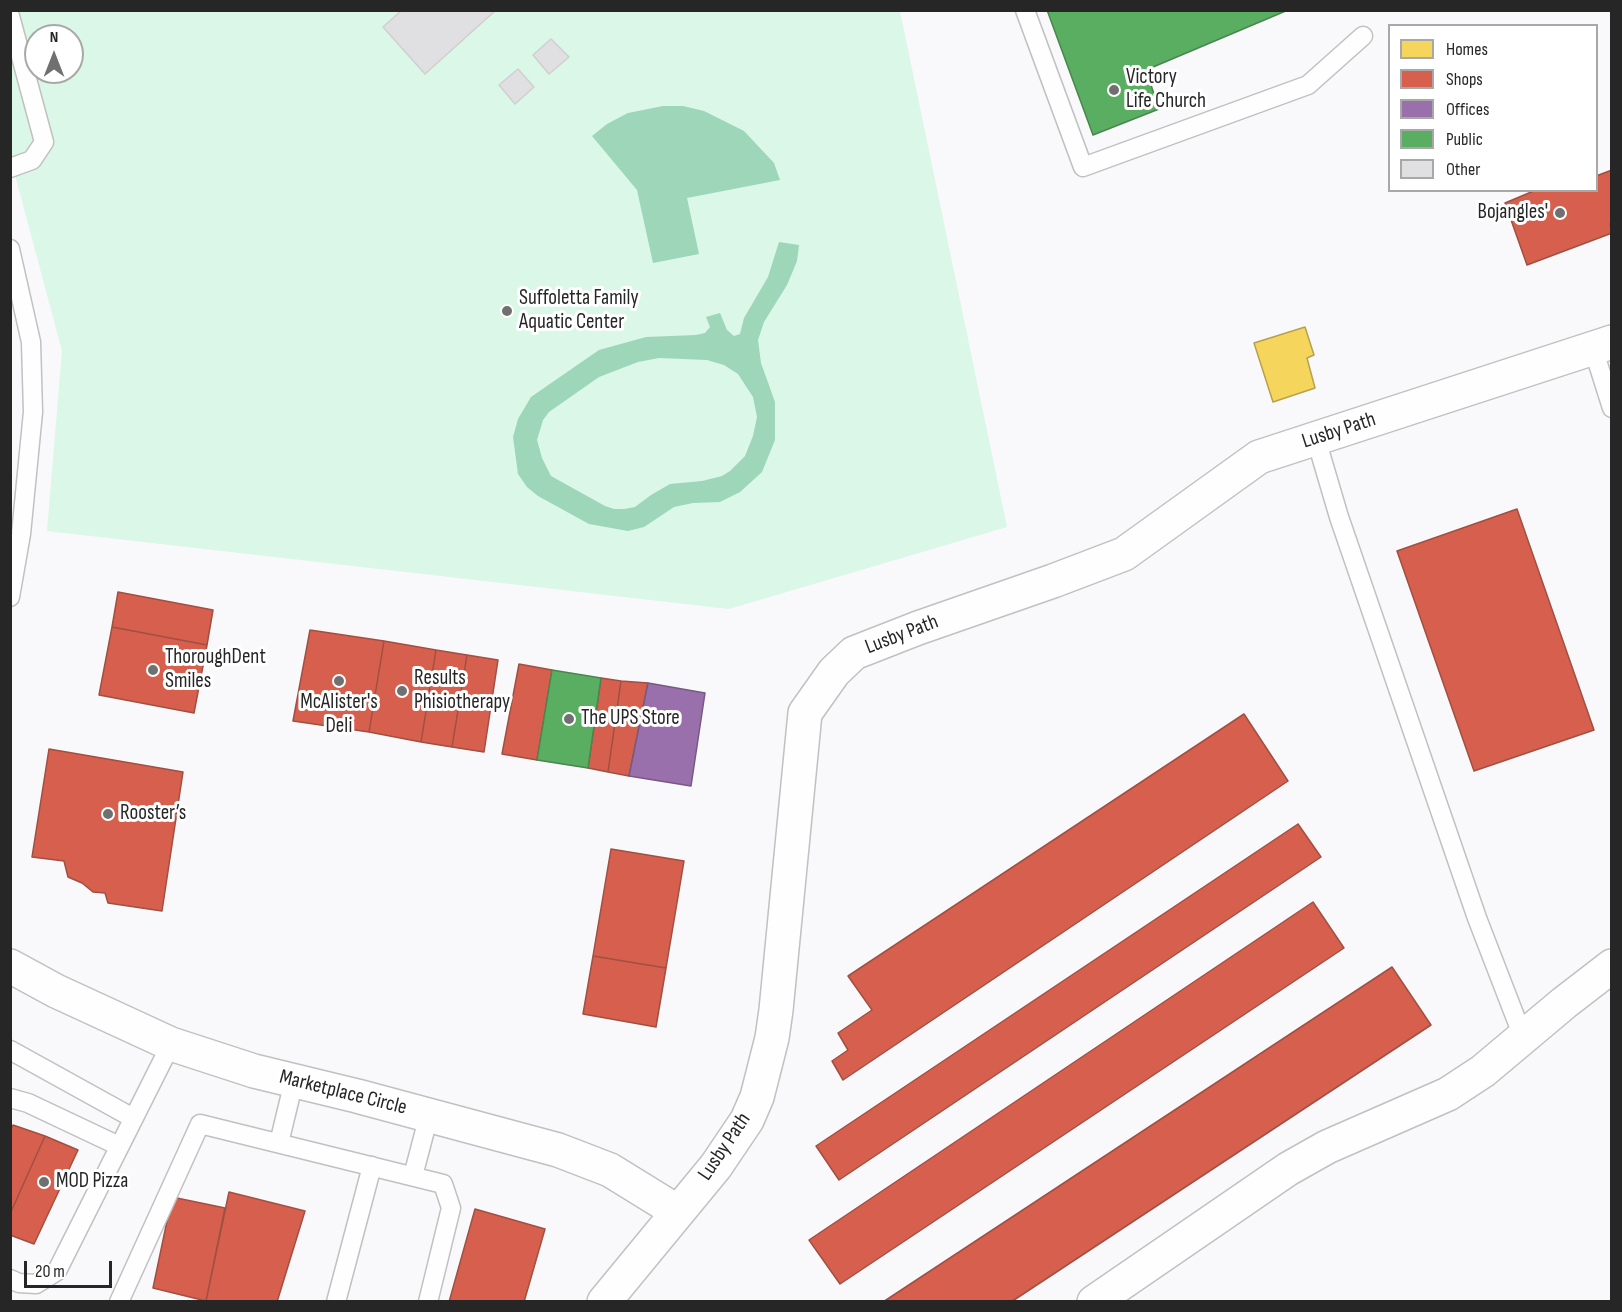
<!DOCTYPE html>
<html>
<head>
<meta charset="utf-8">
<style>
	body { margin:0 }
	#map { position:relative; width:1622px; height:1312px; overflow:hidden; background:#f9f8fa; font-family:"Sofia Sans Condensed",sans-serif }
	canvas { display:block }
	.frame { position:absolute; inset:0; border:12px solid #262627; pointer-events:none }
	.legend { position:absolute; left:1388px; top:24px; width:210px; height:168px; box-sizing:border-box; background:#fff; border:2px solid #a8a8a9; margin:0; padding:8px 10px; list-style:none; font-size:18px; color:#262627 }
	.legend li { display:flex; align-items:center; gap:12px; height:30px }
	.legend b { width:30px; border:2px solid #a8a8a9 }
	.north { position:absolute; left:24px; top:24px; width:60px; height:60px; box-sizing:border-box; background:#fff; border:2px solid #a8a8a9; border-radius:50%; rotate:0deg; font-size:16px; font-weight:700; line-height:24px; text-align:center; color:#262627 }
	.north::after { content:''; display:block; margin:auto; width:21px; height:27px; background:#707071; clip-path:polygon(50% 0,100% 100%,50% 72%,0 100%) }
	.scale { position:absolute; left:24px; top:1261px; width:88px; height:27px; box-sizing:border-box; border:3px solid #262627; border-top:0; padding-left:8px; font-size:18px; line-height:21px; white-space:nowrap; color:#262627; -webkit-text-stroke:4px #fff; paint-order:stroke }
</style>
</head>
<body>
<div id="map">
<canvas width="1622" height="1312"></canvas>
<div class="frame"></div>
<ul class="legend">
<li><b style="height:16px;background:#f6d55c"></b>Homes</li>
<li><b style="height:16px;background:#d6604d"></b>Shops</li>
<li><b style="height:16px;background:#9970ab"></b>Offices</li>
<li><b style="height:16px;background:#5aae61"></b>Public</li>
<li><b style="height:16px;background:#e0dfe1"></b>Other</li>
</ul>
<div class="north">N</div>
<div class="scale">20 m</div>
</div>
<script>
const g = document.querySelector('canvas').getContext('2d');
g.lineJoin = 'round';
function paint(path, color) {
  g.fillStyle = color;
  g.fill(path, 'evenodd');
}
function shape(rows) {
  const path = new Path2D();
  for (const r of rows) {
    path.moveTo(r[0], r[1]);
    for (let i = 2; i < r.length; i += 2) path.lineTo(r[i], r[i + 1]);
  }
  return path;
}
function stroke(path, color, width, dash) {
  g.strokeStyle = color;
  g.lineWidth = width;
  g.lineCap = dash ? 'butt' : 'round';
  g.setLineDash(dash || []);
  g.stroke(path);
}
function drawText(font, color, halo, rows, align = 'center') {
  g.font = font + ' "Sofia Sans Condensed",sans-serif';
  g.lineWidth = 6;
  g.setLineDash([]);
  g.textBaseline = 'middle';
  g.strokeStyle = halo;
  g.fillStyle = color;
  for (const [text, x, y, turn = 0] of rows) {
    g.save();
    g.translate(x, y);
    g.rotate((+turn || 0) * Math.PI / 180);
    g.textAlign = isNaN(turn) ? turn : align;
    if (halo) g.strokeText(text, 0, 0);
    g.fillText(text, 0, 0);
    g.restore();
  }
}
paint(shape([
	[10,11,900,11,1007,527,729,609,47,531,62,351,11,160],
	[36,36,72,36,72,72,36,72]
]), '#dbf7e7');
paint(shape([
	[663,106,683,106,704,111,744,131,774,163,780,180,687,198,699,254,653,263,637,190,592,136,607,124,628,113],
	[779,242,799,245,797,261,787,285,764,322,758,340,761,363,775,402,775,440,762,472,740,492,720,502,693,503,674,507,644,527,628,531,589,524,538,496,527,487,518,474,513,437,518,419,531,397,599,350,646,337,696,335,705,333,710,327,706,317,720,313,727,330,734,336,740,334,744,318,768,277],
	[659,358,707,360,724,365,738,374,753,397,757,417,753,436,745,456,730,471,722,476,702,481,670,484,651,495,635,507,624,509,614,509,605,506,551,476,542,458,537,440,543,420,549,412,599,377,638,362]
]), '#9dd6b8');
const homes = shape([
	[1305,327,1314,355,1307,358,1315,388,1273,402,1254,343,1305,327]
]);
paint(homes, '#f6d55c');
stroke(homes, '#b8a04c', 1.5);
const shops = shape([
	[1612,170,1612,223,1610,224,1612,233,1527,265,1505,203,1536,190,1596,190,1596,176,1612,170],
	[1517,509,1594,730,1474,771,1397,551,1517,509],
	[118,592,213,610,207,645,112,627,118,592],
	[112,627,207,645,194,713,99,695,112,627],
	[310,630,384,641,369,732,293,721,310,630],
	[384,641,436,650,421,742,369,732,384,641],
	[436,650,467,655,452,747,421,742,436,650],
	[467,655,498,660,484,752,452,747,467,655],
	[519,664,552,670,537,760,502,754,519,664],
	[601,678,621,681,608,772,588,768,601,678],
	[621,681,648,683,629,776,608,772,621,681],
	[1244,714,1288,781,843,1080,832,1061,848,1050,838,1033,872,1010,848,976,1244,714],
	[49,749,183,772,162,911,108,903,105,893,93,892,82,883,68,877,64,861,32,857,49,749],
	[1298,824,1321,857,839,1180,816,1146,1298,824],
	[611,849,684,861,666,968,593,956,611,849],
	[1313,902,1344,948,840,1284,809,1240,1313,902],
	[593,956,666,968,656,1027,583,1014,593,956],
	[1392,967,1431,1025,1011,1302,883,1302,1392,967],
	[13,1125,45,1136,10,1214,10,1131,13,1125],
	[45,1136,78,1150,34,1244,10,1235,10,1214,45,1136],
	[229,1192,305,1211,277,1302,206,1301,229,1192],
	[172,1197,225,1208,206,1301,153,1288,172,1197],
	[475,1209,545,1229,524,1302,449,1302,475,1209]
]);
paint(shops, '#d6604d');
stroke(shops, '#a14f42', 1.5);
const offices = shape([
	[648,683,705,693,691,786,629,776,648,683]
]);
paint(offices, '#9970ab');
stroke(offices, '#765a83', 1.5);
const public = shape([
	[1047,10,1288,10,1146,70,1159,109,1093,135,1047,10],
	[552,670,601,678,588,768,537,760,552,670]
]);
paint(public, '#5aae61');
stroke(public, '#4a8550', 1.5);
const building = shape([
	[402,10,496,10,425,74,383,27,402,10],
	[551,39,569,57,549,74,533,55,551,39],
	[518,69,534,87,515,104,499,85,518,69]
]);
paint(building, '#e0dfe1');
stroke(building, '#d0cfd1', 1.5);
const service = shape([
	[1025,10,1083,167,1308,85,1363,36],
	[10,16,44,142,32,160,10,168],
	[10,249,31,342,33,412,21,534,10,597],
	[1593,348,1612,408],
	[1316,439,1339,517,1477,918,1523,1037],
	[10,1050,133,1118],
	[10,1098,28,1103,119,1146],
	[279,1143,294,1081],
	[413,1176,429,1115],
	[10,1279,19,1283,36,1284,57,1271,171,1044],
	[119,1302,200,1124,443,1184,451,1208,428,1302],
	[336,1302,372,1166]
]);
const minor = shape([
	[10,966,56,991,171,1044,254,1071,357,1096,558,1150,610,1170,678,1212],
	[604,1302,716,1166,747,1120,757,1097,772,1038,776,1010,805,713,834,672,854,653,918,628,1053,581,1124,554,1259,457,1612,342],
	[1094,1302,1288,1169,1327,1147,1448,1094,1483,1071,1564,1003,1612,966]
]);
stroke(service, '#c1c0c2', 21);
stroke(minor, '#c1c0c2', 36);
stroke(service, '#fefefe', 18);
stroke(minor, '#fefefe', 33);
for (const [x, y, r, color] of [
	[1114,90,6,"#707071"],
	[1560,213,6,"#707071"],
	[507,311,6,"#707071"],
	[153,670,6,"#707071"],
	[339,681,6,"#707071"],
	[402,691,6,"#707071"],
	[569,719,6,"#707071"],
	[108,814,6,"#707071"],
	[44,1182,6,"#707071"]
]) {
  const dot = new Path2D();
  dot.arc(x, y, r, 0, 2 * Math.PI);
  g.fillStyle = color;
  g.fill(dot);
  stroke(dot, '#fff', 2);
}
drawText('21px', '#262627', '#fff', [
	["Victory",1126,78],
	["Life Church",1126,102],
	["Bojangles'",1548,213,"right"],
	["Suffoletta Family",519,299],
	["Aquatic Center",519,323],
	["ThoroughDent",165,658],
	["Smiles",165,682],
	["Results",414,679],
	["Phisiotherapy",414,703],
	["McAlister's",339,703,"center"],
	["Deli",339,727,"center"],
	["The UPS Store",581,719],
	["Rooster’s",120,814],
	["MOD Pizza",56,1182]
], 'left');
drawText('21px', '#262627', '#fff', [
	["Lusby Path",1339,431,-18],
	["Lusby Path",902,635,-21],
	["Marketplace Circle",343,1093,14],
	["Lusby Path",725,1147,-56]
]);
</script>
</body>
</html>
